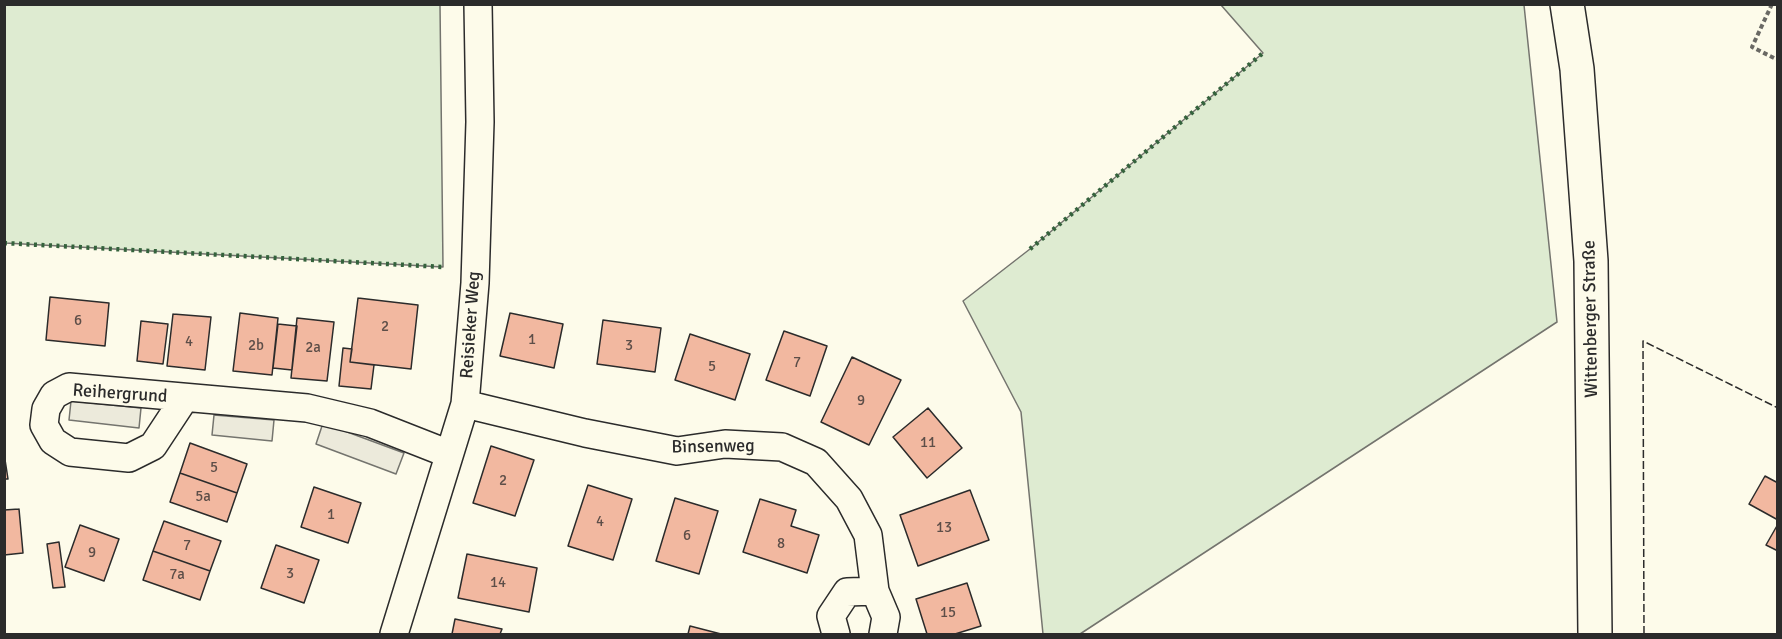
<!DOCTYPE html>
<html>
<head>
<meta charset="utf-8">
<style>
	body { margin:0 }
	#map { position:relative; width:1782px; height:639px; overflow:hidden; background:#fdfbea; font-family:Signika,sans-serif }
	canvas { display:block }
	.frame { position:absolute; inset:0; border:6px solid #2b2b2b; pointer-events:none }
</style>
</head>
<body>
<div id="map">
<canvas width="1782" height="639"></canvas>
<div class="frame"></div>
</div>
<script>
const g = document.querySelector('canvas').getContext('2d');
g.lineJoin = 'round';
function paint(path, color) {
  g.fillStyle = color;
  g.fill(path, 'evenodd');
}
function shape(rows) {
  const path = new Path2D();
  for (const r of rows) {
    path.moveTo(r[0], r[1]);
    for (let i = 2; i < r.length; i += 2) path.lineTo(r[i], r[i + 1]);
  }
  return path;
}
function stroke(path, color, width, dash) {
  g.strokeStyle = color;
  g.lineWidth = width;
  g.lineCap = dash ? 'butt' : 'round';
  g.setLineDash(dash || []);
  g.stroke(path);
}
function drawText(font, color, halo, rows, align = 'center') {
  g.font = font + ' Signika,sans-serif';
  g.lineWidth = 4.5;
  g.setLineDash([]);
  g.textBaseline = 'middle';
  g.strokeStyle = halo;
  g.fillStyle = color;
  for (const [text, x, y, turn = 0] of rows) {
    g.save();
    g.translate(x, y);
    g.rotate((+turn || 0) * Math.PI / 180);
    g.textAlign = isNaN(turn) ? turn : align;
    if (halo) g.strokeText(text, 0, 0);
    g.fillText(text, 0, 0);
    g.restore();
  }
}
const green = shape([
	[4,5,440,5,443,267,5,243,4,5],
	[1221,5,1524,5,1557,322,1080,634,1043,634,1021,412,963,301,1030,249,1263,53,1221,5]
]);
paint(green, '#deebd1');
stroke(green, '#74746e', 1.5);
const parking = shape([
	[71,401,141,408,139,428,69,420,71,401],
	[214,415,274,420,272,441,212,435,214,415],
	[323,423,404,453,396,474,316,444,323,423]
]);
paint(parking, '#eceadb');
stroke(parking, '#74746e', 1.5);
const building = shape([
	[50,297,109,303,105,346,46,340,50,297],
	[358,298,418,305,411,369,350,362,358,298],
	[240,313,278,318,272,375,233,371,240,313],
	[510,313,563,324,554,368,500,356,510,313],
	[173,314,211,317,205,370,167,366,173,314],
	[297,318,334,322,327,381,291,378,297,318],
	[603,320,661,328,655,372,597,364,603,320],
	[141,321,168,324,163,364,137,361,141,321],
	[278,324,297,326,292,370,273,368,278,324],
	[784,331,827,346,810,396,766,380,784,331],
	[690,334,750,354,735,400,675,380,690,334],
	[343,348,352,349,350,362,374,365,371,389,339,386,343,348],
	[852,357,901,380,869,445,821,422,852,357],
	[928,408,962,448,927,478,893,437,928,408],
	[190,443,247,464,237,493,180,473,190,443],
	[491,446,534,460,515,516,473,503,491,446],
	[4,453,8,479,4,479,4,453],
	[180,473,237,493,227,522,170,502,180,473],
	[1765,476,1778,483,1778,520,1749,504,1765,476],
	[588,485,632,499,613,560,568,546,588,485],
	[314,487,361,503,348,543,301,527,314,487],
	[970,490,989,540,918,566,900,515,970,490],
	[675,498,718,511,699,574,656,561,675,498],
	[760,499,796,510,791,526,819,535,807,573,743,552,760,499],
	[19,509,23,553,4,555,4,510,19,509],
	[164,521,221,541,210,571,153,551,164,521],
	[1778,524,1778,551,1766,545,1778,524],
	[80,525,119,539,104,581,65,567,80,525],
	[59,542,65,587,53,588,47,544,59,542],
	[276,545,319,560,304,603,261,588,276,545],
	[153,551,210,571,200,600,143,580,153,551],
	[467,554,537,568,529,612,458,598,467,554],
	[967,583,981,626,955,634,927,634,916,599,967,583],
	[455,619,502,629,500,634,452,634,455,619],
	[690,626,721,634,688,634,690,626]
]);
paint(building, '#f2b8a0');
stroke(building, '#2b2b2b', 1.5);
const minor = shape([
	[184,399,153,446,129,458,70,452,53,441,44,425,46,409,54,395,69,387,307,408,370,423,449,454],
	[465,404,585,433,677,451,725,444,782,447,816,462,849,499,868,535,875,591,886,617,883,634],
	[394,634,465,404,475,283,480,122,478,4],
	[836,634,831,616,847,592,875,591]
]);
const secondary = shape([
	[1567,4,1577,69,1591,261,1595,634]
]);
stroke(minor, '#2b2b2b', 30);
stroke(secondary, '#2b2b2b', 36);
stroke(shape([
	[1772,4,1752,47,1778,60]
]), '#6a6964', 4, [4.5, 3]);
stroke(minor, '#fdfbea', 27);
stroke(secondary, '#fdfbea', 33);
stroke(shape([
	[4,243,443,267],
	[1030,249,1263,53]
]), '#34623c', 4.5, [3, 4.5]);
stroke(shape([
	[1644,634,1643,341,1778,408]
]), '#2b2b2b', 1.5, [8, 3]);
drawText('15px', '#5d4e48', null, [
	["6",78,321],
	["2",385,327],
	["1",532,340],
	["4",189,342],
	["2b",256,346],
	["3",629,346],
	["2a",313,348],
	["7",797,363],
	["5",712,367],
	["9",861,401],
	["11",928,443],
	["5",214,468],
	["2",503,481],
	["5a",203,497],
	["1",331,515],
	["4",600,522],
	["13",944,528],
	["6",687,536],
	["8",781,544],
	["7",187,546],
	["9",92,553],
	["3",290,574],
	["7a",177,575],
	["14",498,583],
	["15",948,613]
]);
drawText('18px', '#2b2b2b', '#fdfbea', [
	["Wittenberger Straße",1591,319,-91],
	["Reisieker Weg",471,325,-86],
	["Reihergrund",120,394,4],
	["Binsenweg",713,447,-1]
]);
</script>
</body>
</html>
